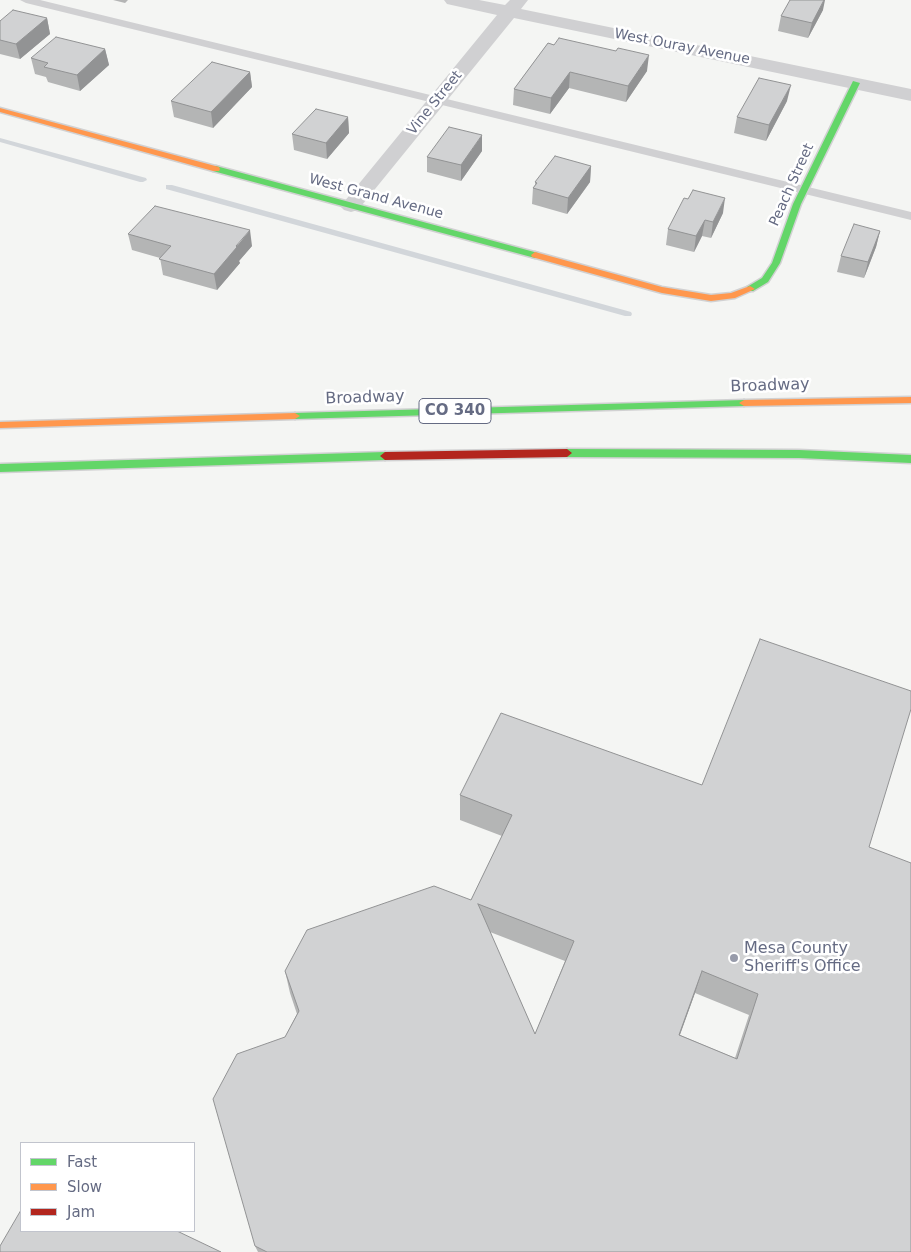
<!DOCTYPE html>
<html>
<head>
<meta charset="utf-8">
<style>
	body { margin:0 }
	#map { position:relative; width:911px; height:1252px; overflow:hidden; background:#f4f5f3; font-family:"DejaVu Sans",sans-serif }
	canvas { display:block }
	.legend { position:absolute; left:20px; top:1142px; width:175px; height:90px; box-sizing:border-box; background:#fff; border:1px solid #c1c4cd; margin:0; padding:6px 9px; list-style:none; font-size:15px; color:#656b83 }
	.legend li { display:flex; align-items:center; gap:10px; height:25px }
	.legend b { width:25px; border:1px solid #c1c4cd }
</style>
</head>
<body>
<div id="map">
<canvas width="911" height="1252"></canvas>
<ul class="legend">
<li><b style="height:6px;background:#63d668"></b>Fast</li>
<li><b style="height:6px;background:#ff974d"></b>Slow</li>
<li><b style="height:6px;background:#b3261e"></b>Jam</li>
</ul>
</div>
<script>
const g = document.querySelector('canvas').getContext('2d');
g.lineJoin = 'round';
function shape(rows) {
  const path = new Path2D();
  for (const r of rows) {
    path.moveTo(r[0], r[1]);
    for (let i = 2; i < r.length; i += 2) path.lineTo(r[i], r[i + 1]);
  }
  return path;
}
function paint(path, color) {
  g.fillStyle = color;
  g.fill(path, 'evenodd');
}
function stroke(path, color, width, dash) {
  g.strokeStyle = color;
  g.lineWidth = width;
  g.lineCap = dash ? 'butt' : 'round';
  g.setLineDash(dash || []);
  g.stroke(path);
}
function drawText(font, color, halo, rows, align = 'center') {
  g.font = font + ' "DejaVu Sans",sans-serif';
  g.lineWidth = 5;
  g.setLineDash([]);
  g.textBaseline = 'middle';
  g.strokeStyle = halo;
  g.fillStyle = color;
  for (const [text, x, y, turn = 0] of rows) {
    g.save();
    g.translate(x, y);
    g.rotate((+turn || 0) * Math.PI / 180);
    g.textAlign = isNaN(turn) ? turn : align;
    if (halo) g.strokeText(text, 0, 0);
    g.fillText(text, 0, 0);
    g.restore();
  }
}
paint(shape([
	[0,138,146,178,147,180,143,182,140,182,0,142,0,138],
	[166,185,172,185,631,312,632,314,631,316,625,316,166,189,166,185]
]), '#d2d6da');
const fast = shape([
	[853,81,860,83,801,204,780,263,768,282,753,291,747,291,747,287,762,278,772,263,793,204,853,81],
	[216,166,538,253,539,255,535,258,213,171,213,167,216,166],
	[744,400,749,403,744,406,295,419,290,416,295,413,744,400],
	[567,449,799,450,911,455,911,463,799,458,567,457,562,453,567,449],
	[385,452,390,456,385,460,0,472,0,464,385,452]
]);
const slow = shape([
	[0,108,219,167,220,169,219,171,213,171,0,112,0,108],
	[535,252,662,287,711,295,731,293,750,286,755,289,735,298,711,301,662,293,532,257,531,255,535,252],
	[911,397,911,403,744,406,739,403,744,400,911,397],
	[295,413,300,416,295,419,0,428,0,422,295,413]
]);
const jam = shape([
	[567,449,572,453,567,457,385,460,380,456,385,452,567,449]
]);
stroke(fast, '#d1d1d2', 3);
stroke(slow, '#d1d1d2', 3);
stroke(jam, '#d1d1d2', 3);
paint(shape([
	[20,0,40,0,911,212,911,220,26,3,20,0]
]), '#d0d0d2');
paint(shape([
	[444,0,479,0,505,5,510,0,528,0,521,9,911,89,911,101,514,18,358,210,351,212,344,210,340,206,344,202,497,15,447,4,444,0]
]), '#d0d0d2');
paint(fast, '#63d668');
paint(slow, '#ff974d');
paint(jam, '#b3261e');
paint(shape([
	[113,0,128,0,125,3],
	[823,10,808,38,778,31,781,16],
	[47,18,50,34,20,59,0,54,0,21],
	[548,43,647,71,626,102,569,88,550,114,513,105,514,89],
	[105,49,109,65,80,91,48,82,46,77,35,74,31,58],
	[250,72,252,87,213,128,174,117,171,101],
	[787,101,766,141,734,133,737,117],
	[348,117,349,133,327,159,294,150,292,134],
	[482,151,461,181,427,172,427,157],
	[591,166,590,182,567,214,532,204,533,188,535,185,535,182],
	[723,213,711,238,702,236,694,252,666,245,668,229],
	[880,231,876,247,864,278,837,272,841,256],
	[128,234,252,246,239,261,240,263,217,290,163,275,160,258,132,250],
	[460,795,869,847,911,1252,258,1252,255,1246,285,1037,297,1014,290,993,285,971,471,900,502,836,460,820],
	[490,932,565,961,535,1034],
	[695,993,749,1015,735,1058,680,1035]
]), '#b4b5b5');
paint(shape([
	[824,0,825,0,823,10,808,38,812,23],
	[47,18,50,34,20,59,16,44],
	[105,49,109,65,80,91,77,75],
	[649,55,647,71,626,102,628,86],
	[250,72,252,87,213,128,211,112],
	[570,72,569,88,550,114,551,98],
	[791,85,787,101,766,141,769,125],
	[348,117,349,133,327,159,326,143],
	[482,135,482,151,461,181,461,165],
	[591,166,590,182,567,214,568,198],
	[725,198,723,213,711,238,713,222],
	[705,220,702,236,694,252,696,236],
	[250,230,252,246,239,261,240,263,217,290,214,274],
	[880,231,876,247,864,278,868,262],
	[702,971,695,993,672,1056,679,1035]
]), '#929394');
const building = shape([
	[790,0,824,0,812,23,781,16,790,0],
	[13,10,47,18,16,44,0,40,0,21,13,10],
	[56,37,105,49,77,75,44,67,48,63,31,58,56,37],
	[559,38,616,51,618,48,649,55,628,86,570,72,551,98,514,89,548,43,554,45,559,38],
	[212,62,250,72,211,112,171,101,212,62],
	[759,78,791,85,769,125,737,117,759,78],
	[316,109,348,117,326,143,292,134,316,109],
	[449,127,482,135,461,165,427,157,449,127],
	[555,156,591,166,568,198,533,188,537,183,535,182,555,156],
	[693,190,725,198,713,222,705,220,696,236,668,229,684,198,688,199,693,190],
	[155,206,250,230,236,246,237,247,214,274,159,259,171,246,128,234,155,206],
	[854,224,880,231,868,262,841,256,854,224],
	[760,639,911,691,911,709,869,847,911,863,911,1252,267,1252,255,1246,213,1099,237,1054,285,1037,299,1011,285,971,307,930,434,886,471,900,512,815,460,795,501,713,702,785,760,639],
	[478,904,574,941,535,1034,478,904],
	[702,971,758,994,737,1059,679,1035,702,971],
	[21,1210,21,1231,177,1231,221,1252,0,1252,0,1246,21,1210]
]);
paint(building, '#d1d2d3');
stroke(building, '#929394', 1);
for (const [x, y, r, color] of [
	[734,958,5,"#979baa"]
]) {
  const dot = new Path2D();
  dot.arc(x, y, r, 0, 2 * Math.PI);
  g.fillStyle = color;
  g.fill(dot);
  stroke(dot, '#fff', 2);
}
drawText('14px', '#656b83', '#fff', [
	["West Ouray Avenue",682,47,11],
	["Vine Street",435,103,-51],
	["Peach Street",792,185,-66],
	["West Grand Avenue",376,197,15]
]);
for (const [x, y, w] of [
	[455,411,72]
]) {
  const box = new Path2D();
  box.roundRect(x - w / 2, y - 12.5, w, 25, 4);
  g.fillStyle = '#fff';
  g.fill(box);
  stroke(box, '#656b83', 1);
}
drawText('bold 15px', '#656b83', null, [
	["CO 340",455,411]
]);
drawText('16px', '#656b83', '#fff', [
	["Broadway",770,386,-2],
	["Broadway",365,398,-2]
]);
drawText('16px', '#656b83', '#fff', [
	["Mesa County",744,949],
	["Sheriff's Office",744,967]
], 'left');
</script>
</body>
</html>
